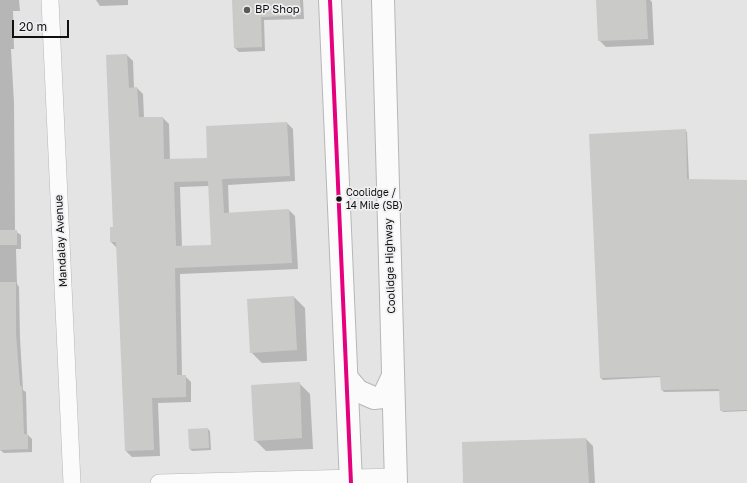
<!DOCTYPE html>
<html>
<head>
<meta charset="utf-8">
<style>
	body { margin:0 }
	#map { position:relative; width:747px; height:483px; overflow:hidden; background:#e4e4e4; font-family:"Golos Text",sans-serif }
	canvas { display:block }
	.scale { position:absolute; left:12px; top:20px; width:57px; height:18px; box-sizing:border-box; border:2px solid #101011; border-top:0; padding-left:5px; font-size:12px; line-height:14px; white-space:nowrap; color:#101011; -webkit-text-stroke:3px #f0f0f2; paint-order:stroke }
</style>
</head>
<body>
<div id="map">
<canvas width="747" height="483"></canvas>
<div class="scale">20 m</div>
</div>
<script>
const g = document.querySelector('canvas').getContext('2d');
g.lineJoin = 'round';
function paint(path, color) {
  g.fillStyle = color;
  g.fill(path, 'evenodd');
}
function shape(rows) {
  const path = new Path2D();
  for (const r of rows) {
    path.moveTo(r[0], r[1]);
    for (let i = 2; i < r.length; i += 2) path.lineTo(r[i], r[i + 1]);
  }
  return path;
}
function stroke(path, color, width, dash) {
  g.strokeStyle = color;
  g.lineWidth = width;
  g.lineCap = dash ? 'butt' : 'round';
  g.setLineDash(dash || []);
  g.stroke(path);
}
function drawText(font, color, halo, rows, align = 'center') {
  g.font = font + ' "Golos Text",sans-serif';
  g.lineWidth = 3.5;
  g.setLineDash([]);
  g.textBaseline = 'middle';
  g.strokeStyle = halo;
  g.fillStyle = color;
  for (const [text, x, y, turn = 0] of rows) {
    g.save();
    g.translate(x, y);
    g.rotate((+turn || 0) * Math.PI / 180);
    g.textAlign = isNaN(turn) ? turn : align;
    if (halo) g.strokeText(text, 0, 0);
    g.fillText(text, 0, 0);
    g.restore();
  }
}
paint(shape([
	[0,0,19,0,20,11,13,11,14,49,11,49,14,103,15,231,21,235,21,249,16,249,17,284,19,287,20,338,23,390,26,392,27,434,32,439,32,452,4,453,0,450],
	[96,0,128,0,128,5,100,6],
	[234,0,303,0,304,19,264,20,265,51,239,52,235,48],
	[597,0,650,0,652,2,654,45,606,47,599,40],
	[127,55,133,61,134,89,137,88,143,94,144,118,163,118,169,124,170,160,208,159,287,123,293,129,295,181,228,185,229,214,289,210,295,216,298,269,180,274,182,376,185,376,191,382,191,402,158,403,160,456,132,457,126,451,117,248,111,242,114,228],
	[209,186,212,246,182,247,180,187],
	[685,130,687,132,689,180,747,181,747,411,723,412,721,410,721,391,664,392,662,390,661,377,603,380,601,378,590,135],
	[294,297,305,308,307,361,262,363,251,352],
	[299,383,310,394,313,449,266,451,255,440],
	[208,429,210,431,211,450,192,451,190,449],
	[586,439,593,446,595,483,464,483]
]), '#0003');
paint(shape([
	[232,0,300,0,301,15,261,17,262,47,234,48],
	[596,0,646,0,648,39,598,41],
	[127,54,129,88,137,87,139,117,163,117,164,159,207,158,206,126,287,122,290,176,222,179,224,213,289,209,292,263,175,268,177,375,186,375,186,397,152,398,154,450,125,451,116,242,110,242,110,227,113,227,106,55],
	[208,181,211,245,176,246,174,182],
	[686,129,687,179,747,180,747,410,720,411,719,389,661,390,660,376,600,378,589,134],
	[0,230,17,230,17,245,0,245],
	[0,282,16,282,16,334,20,385,22,387,24,434,28,434,28,449,0,450],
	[294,296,297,350,250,353,247,299],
	[300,382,302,438,254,441,251,385],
	[208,428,209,448,189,449,188,429],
	[586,438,589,483,463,483,462,442]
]), '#cacac9');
const street = shape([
	[50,0,72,483],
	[159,483,396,477]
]);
const secondary = shape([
	[330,0,351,483],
	[383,0,396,483],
	[347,378,358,391,374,398,383,397,393,376]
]);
stroke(street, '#b7b7b7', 18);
stroke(secondary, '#b7b7b7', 24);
stroke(street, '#fbfbfb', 17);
stroke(secondary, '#fbfbfb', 22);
stroke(shape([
	[330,0,351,483]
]), '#e5007d', 4);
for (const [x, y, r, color] of [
	[247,10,4,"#5a5a5b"],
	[339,199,3.5,"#101011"]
]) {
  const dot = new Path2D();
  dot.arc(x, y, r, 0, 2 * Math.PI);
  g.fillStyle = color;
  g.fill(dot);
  stroke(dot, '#f0f0f2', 1.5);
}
drawText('10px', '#101011', '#f0f0f2', [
	["Coolidge /",346,193],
	["14 Mile (SB)",346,206]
], 'left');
drawText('11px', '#101011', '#f0f0f2', [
	["BP Shop",255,10]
], 'left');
drawText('11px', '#101011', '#f0f0f2', [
	["Mandalay Avenue",61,241,-93],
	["Coolidge Highway",390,266,-92]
]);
</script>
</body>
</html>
